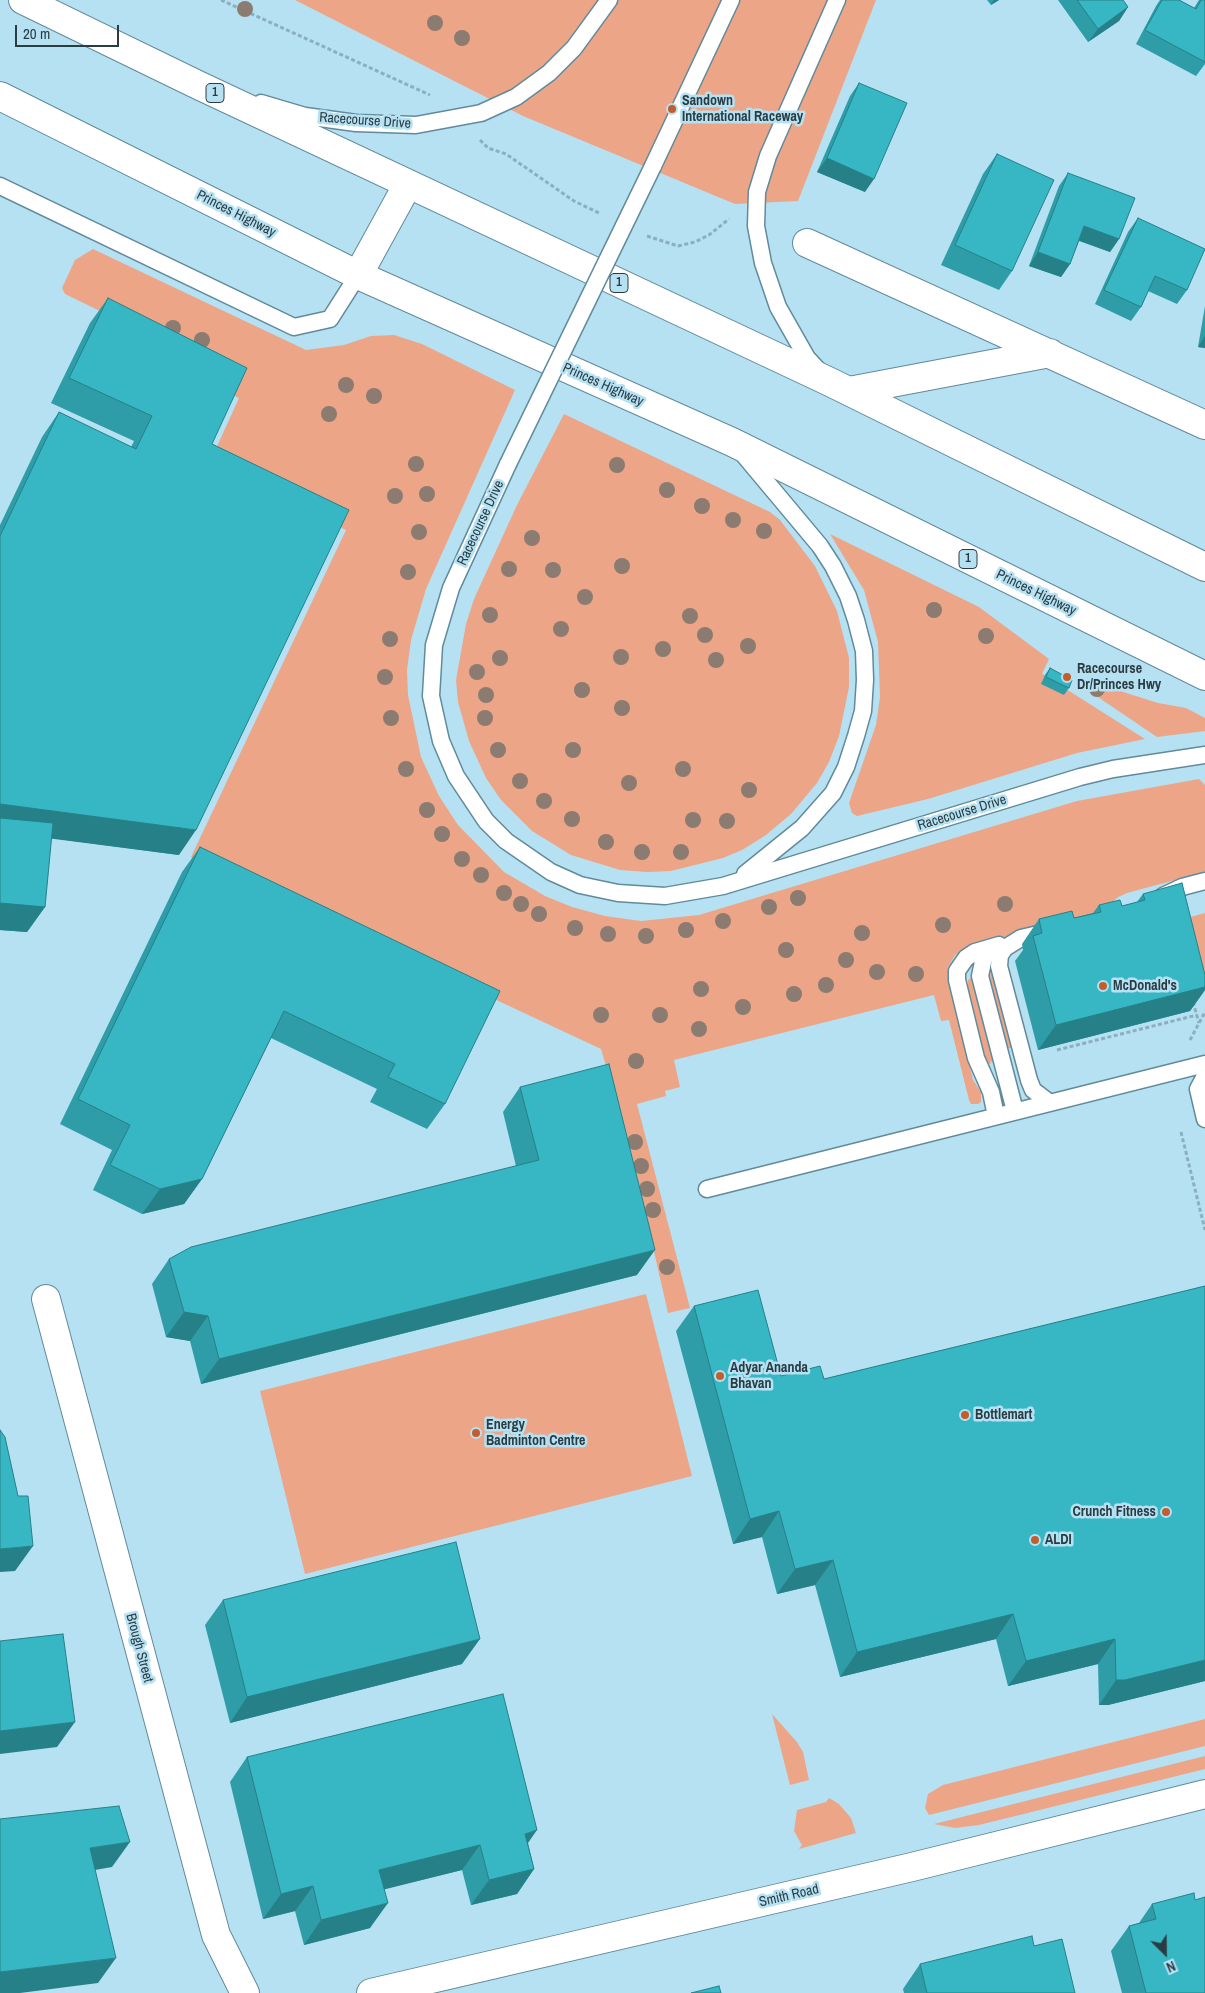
<!DOCTYPE html>
<html>
<head>
<meta charset="utf-8">
<style>
	body { margin:0 }
	#map { position:relative; width:1205px; height:1993px; overflow:hidden; background:#b6e1f3; font-family:"Archivo Narrow",sans-serif }
	canvas { display:block }
	.north { position:absolute; left:1140px; top:1928px; width:50px; height:50px; -webkit-text-stroke:4px #b6e1f3; paint-order:stroke; rotate:157deg; font-size:14px; font-weight:700; line-height:20px; text-align:center; color:#2a3c42 }
	.north::after { content:''; display:block; margin:auto; width:18px; height:22px; background:#2a3c42; clip-path:polygon(50% 0,100% 100%,50% 72%,0 100%) }
	.scale { position:absolute; left:15px; top:25px; width:104px; height:22px; box-sizing:border-box; border:2px solid #2a3c42; border-top:0; padding-left:6px; font-size:15px; line-height:18px; white-space:nowrap; color:#2a3c42; -webkit-text-stroke:4px #b6e1f3; paint-order:stroke }
</style>
</head>
<body>
<div id="map">
<canvas width="1205" height="1993"></canvas>
<div class="north">N</div>
<div class="scale">20 m</div>
</div>
<script>
const g = document.querySelector('canvas').getContext('2d');
g.lineJoin = 'round';
function paint(path, color) {
  g.fillStyle = color;
  g.fill(path, 'evenodd');
}
function shape(rows) {
  const path = new Path2D();
  for (const r of rows) {
    path.moveTo(r[0], r[1]);
    for (let i = 2; i < r.length; i += 2) path.lineTo(r[i], r[i + 1]);
  }
  return path;
}
function stroke(path, color, width, dash) {
  g.strokeStyle = color;
  g.lineWidth = width;
  g.lineCap = dash ? 'butt' : 'round';
  g.setLineDash(dash || []);
  g.stroke(path);
}
function drawText(font, color, halo, rows, align = 'center') {
  g.font = font + ' "Archivo Narrow",sans-serif';
  g.lineWidth = 5;
  g.setLineDash([]);
  g.textBaseline = 'middle';
  g.strokeStyle = halo;
  g.fillStyle = color;
  for (const [text, x, y, turn = 0] of rows) {
    g.save();
    g.translate(x, y);
    g.rotate((+turn || 0) * Math.PI / 180);
    g.textAlign = isNaN(turn) ? turn : align;
    if (halo) g.strokeText(text, 0, 0);
    g.fillText(text, 0, 0);
    g.restore();
  }
}
paint(shape([
	[295,0,876,0,798,201,735,204,523,116],
	[93,249,306,350,344,345,371,336,394,335,422,344,515,390,426,589,411,640,407,670,408,695,421,757,439,796,458,825,504,872,545,896,572,907,605,916,641,921,699,915,1077,801,1199,779,1205,785,1205,872,1127,893,1118,897,1105,909,1080,919,983,943,964,949,955,955,948,967,948,975,973,1080,981,1092,981,1102,978,1104,971,1104,969,1100,949,1020,941,1021,934,995,674,1060,680,1087,665,1091,666,1096,637,1104,690,1308,668,1313,631,1151,601,1049,191,857,346,530,209,464,239,398,156,357,143,332,65,294,62,288,75,260],
	[564,414,770,512,780,520,815,566,837,611,849,658,849,687,839,736,829,762,817,783,791,814,766,835,742,850,723,858,671,871,647,872,620,870,571,855,532,831,501,800,486,778,469,741,458,702,456,680,466,624,474,599,517,505],
	[830,534,979,607,1049,659,1042,674,1045,675,1042,684,1066,689,1145,739,1077,753,928,799,857,816,852,813,849,803,876,725,880,697,878,642,864,590],
	[1086,680,1158,703,1186,708,1205,718,1205,731,1157,737,1083,687],
	[1205,913,1205,986,1176,921],
	[994,972,1012,1047,1011,1048,1007,1048,992,992,990,974],
	[971,978,993,1059,990,1064,986,1062,971,1004,968,988,968,980],
	[646,1294,692,1476,305,1574,260,1391],
	[772,1714,797,1742,803,1752,809,1780,790,1785],
	[1205,1719,1205,1746,929,1815,925,1808,928,1794,943,1785],
	[1205,1756,1205,1769,979,1825,955,1828,934,1824],
	[829,1798,839,1804,851,1818,856,1833,799,1849,802,1845,794,1831,797,1810,826,1802]
]), '#eca587');
const lane = shape([
	[261,103,305,116,356,123,416,125,481,113,516,97,549,73,574,48,609,0],
	[653,166,731,0],
	[0,186,294,327,330,319,358,275],
	[819,371,807,358,778,307,763,263,756,226,757,192,768,156,837,0],
	[743,454,820,546,833,566,848,596,856,620,864,651,865,680,863,711,856,736,846,767,833,793,802,828,745,874],
	[508,464,451,588,434,645,431,696,441,741,456,776,486,821,506,841,551,872,580,885,618,893,665,896,723,886,1080,777,1113,769,1205,755],
	[1163,896,1182,887,1205,881],
	[1047,932,1021,938,1005,948,1000,955,999,966,1029,1080,1033,1090,1050,1103],
	[995,947,984,957,980,976,1015,1111],
	[1205,1076,1198,1089,1205,1119],
	[996,1116,991,1092,976,1058,957,980,957,971,966,958,975,952,999,945],
	[707,1189,1205,1064]
]);
const street = shape([
	[807,243,1205,425],
	[849,391,1050,353],
	[46,1299,216,1935,245,1993],
	[371,1993,912,1867,1205,1794]
]);
const highway = shape([
	[23,0,198,85,830,382,1205,567],
	[0,96,358,275,732,442,1205,676],
	[358,275,408,184]
]);
stroke(lane, '#618a9a', 19);
stroke(street, '#618a9a', 30);
stroke(highway, '#618a9a', 30);
stroke(shape([
	[221,0,430,95],
	[480,140,488,148,506,154,574,201,601,214],
	[647,236,678,246,695,242,709,235,729,219],
	[1193,1002,1199,1023],
	[1190,1040,1205,1012],
	[1057,1050,1197,1015],
	[1181,1132,1205,1230]
]), '#8bafbd', 3, [4, 2.5]);
stroke(lane, '#fff', 16);
stroke(street, '#fff', 28);
stroke(highway, '#fff', 28);
const laneBridge = shape([
	[508,464,653,166]
]);
stroke(laneBridge, '#618a9a', 19, []);
stroke(laneBridge, '#fff', 16);
g.fillStyle = '#8b7b71';
for (const [x, y] of [
	[245,9],
	[435,23],
	[462,38],
	[173,328],
	[202,340],
	[346,385],
	[374,396],
	[329,414],
	[416,464],
	[617,465],
	[667,490],
	[427,494],
	[395,496],
	[702,506],
	[733,520],
	[764,531],
	[419,532],
	[532,538],
	[622,566],
	[509,569],
	[553,570],
	[408,572],
	[585,597],
	[934,610],
	[490,615],
	[690,616],
	[561,629],
	[705,635],
	[986,636],
	[390,639],
	[748,646],
	[663,649],
	[621,657],
	[500,658],
	[716,660],
	[477,672],
	[385,677],
	[1097,689],
	[582,690],
	[486,695],
	[622,708],
	[391,718],
	[485,718],
	[498,750],
	[573,750],
	[406,769],
	[683,769],
	[520,781],
	[629,783],
	[749,790],
	[544,801],
	[427,810],
	[572,819],
	[693,820],
	[727,821],
	[442,834],
	[606,842],
	[642,852],
	[681,852],
	[462,859],
	[481,875],
	[504,893],
	[798,898],
	[521,904],
	[1005,904],
	[769,907],
	[539,914],
	[723,921],
	[943,925],
	[575,928],
	[686,930],
	[862,933],
	[608,934],
	[646,936],
	[786,950],
	[846,960],
	[877,972],
	[916,974],
	[826,985],
	[701,989],
	[794,994],
	[743,1007],
	[601,1015],
	[660,1015],
	[699,1029],
	[636,1061],
	[635,1142],
	[641,1166],
	[647,1189],
	[653,1210],
	[667,1267]
]) {
  g.beginPath();
  g.arc(x, y, 8, 0, 2 * Math.PI);
  g.fill();
}
paint(shape([
	[987,0,999,0,991,5],
	[1058,0,1123,0,1128,7,1119,21,1088,42],
	[1160,0,1179,0,1194,8,1199,0,1205,0,1205,64,1196,76,1136,44,1156,6],
	[859,83,865,192,817,172,850,96],
	[997,154,1012,271,999,290,941,265,983,174],
	[1068,173,1119,239,1110,252,1079,241,1070,264,1061,277,1029,266,1059,186],
	[1138,218,1187,290,1177,304,1148,291,1141,307,1131,321,1095,304,1128,232],
	[108,298,212,444,179,855,51,838,45,907,27,932,0,930,0,525,42,437,59,412,131,447,134,441,51,403,90,323],
	[1205,306,1205,348,1198,347],
	[1050,668,1069,688,1064,695,1041,684,1045,675],
	[200,847,445,1104,427,1129,370,1102,377,1089,271,1038,202,1179,184,1204,142,1214,93,1190,112,1150,60,1124,182,872],
	[1143,894,1205,975,1205,990,1190,1011,1038,1050,1015,961,1023,950,1022,944,1039,919,1074,918,1093,913,1099,905,1122,906,1137,902],
	[520,1087,637,1275,201,1384,190,1341,166,1337,152,1284,169,1259,516,1166,503,1112],
	[1205,1286,1205,1681,1108,1705,1099,1705,1098,1664,1008,1686,996,1639,840,1677,815,1585,777,1594,762,1537,733,1544,676,1331,694,1306,781,1376,824,1379],
	[223,1600,462,1664,230,1723,205,1625],
	[247,1757,528,1843,534,1869,517,1894,471,1905,462,1870,384,1889,370,1928,304,1945,295,1911,263,1919,230,1782],
	[1195,1900,1205,1993,1122,1993,1111,1951,1129,1926,1139,1923,1152,1904],
	[1034,1946,1075,1993,904,1993,903,1989,920,1964]
]), '#2e9da8');
paint(shape([
	[994,0,999,0,991,5],
	[1128,7,1119,21,1088,42,1098,29],
	[827,158,874,179,865,192,817,172],
	[1084,226,1119,239,1110,252,1075,239],
	[1038,252,1070,264,1061,277,1029,266],
	[1205,336,1205,348,1198,347],
	[0,804,196,830,179,855,0,832],
	[0,903,45,907,27,932,0,930],
	[1205,987,1205,990,1190,1011,1038,1050,1056,1025],
	[202,1179,184,1204,142,1214,160,1189],
	[655,1250,637,1275,201,1384,219,1359],
	[184,1312,208,1316,190,1341,166,1337],
	[779,1511,762,1537,733,1544,750,1519],
	[33,1546,15,1571,0,1572,0,1549],
	[833,1560,815,1585,777,1594,795,1569],
	[1013,1614,996,1639,840,1677,857,1652],
	[480,1639,462,1664,230,1723,247,1697],
	[1115,1639,1098,1664,1008,1686,1026,1661],
	[1205,1660,1205,1681,1108,1705,1099,1705,1116,1680],
	[75,1722,57,1747,0,1754,0,1731],
	[537,1830,519,1856,525,1834],
	[130,1842,112,1867,72,1874,90,1848],
	[480,1845,462,1870,362,1895,379,1870],
	[534,1869,517,1894,471,1905,489,1880],
	[313,1886,295,1911,263,1919,281,1894],
	[388,1903,370,1928,304,1945,321,1920],
	[116,1958,98,1983,20,1993,0,1993,0,1972]
]), '#268088');
const building = shape([
	[1077,0,1123,0,1128,7,1098,29,1077,0],
	[1162,0,1179,0,1196,9,1201,0,1205,0,1205,62,1145,30,1162,0],
	[859,83,907,103,874,179,827,158,859,83],
	[997,154,1054,180,1012,271,955,245,997,154],
	[1068,173,1135,198,1119,239,1084,226,1070,264,1038,252,1068,173],
	[1138,218,1205,249,1187,290,1155,276,1141,307,1104,290,1138,218],
	[108,298,247,368,212,444,349,510,196,830,0,804,0,536,59,412,136,449,152,416,69,378,108,298],
	[1050,668,1072,680,1069,688,1046,677,1050,668],
	[0,818,53,823,45,907,0,903,0,818],
	[200,847,500,991,445,1104,388,1077,395,1064,284,1011,202,1179,160,1189,110,1165,130,1125,78,1099,200,847],
	[1182,883,1205,975,1205,987,1056,1025,1033,936,1042,933,1039,919,1072,911,1074,918,1101,912,1099,905,1120,900,1122,906,1145,900,1143,894,1182,883],
	[609,1064,655,1250,219,1359,208,1316,184,1312,169,1259,191,1247,539,1160,520,1087,609,1064],
	[1205,1286,1205,1660,1125,1680,1116,1680,1115,1639,1026,1661,1013,1614,857,1652,833,1560,795,1569,779,1511,750,1519,694,1306,758,1290,781,1376,820,1366,824,1379,1205,1286],
	[0,1430,5,1437,18,1496,28,1496,33,1546,0,1549,0,1430],
	[456,1542,480,1639,247,1697,223,1600,456,1542],
	[63,1634,75,1722,0,1731,0,1641,63,1634],
	[503,1694,537,1830,525,1834,534,1869,489,1880,480,1845,379,1870,388,1903,321,1920,313,1886,281,1894,247,1757,503,1694],
	[119,1806,130,1842,90,1848,116,1958,0,1972,0,1819,119,1806],
	[1194,1893,1195,1900,1205,1897,1205,1993,1146,1993,1129,1926,1156,1919,1152,1904,1194,1893],
	[1032,1936,1034,1946,1062,1939,1075,1993,927,1993,920,1964,1032,1936],
	[719,1986,721,1993,691,1993,719,1986]
]);
paint(building, '#36b7c3');
stroke(building, '#268088', 1);
for (const [x, y, r, color] of [
	[672,109,5,"#c35d2d"],
	[1067,677,5,"#c35d2d"],
	[1103,986,5,"#c35d2d"],
	[720,1376,5,"#c35d2d"],
	[965,1415,5,"#c35d2d"],
	[476,1433,5,"#c35d2d"],
	[1166,1512,5,"#c35d2d"],
	[1035,1540,5,"#c35d2d"]
]) {
  const dot = new Path2D();
  dot.arc(x, y, r, 0, 2 * Math.PI);
  g.fillStyle = color;
  g.fill(dot);
  stroke(dot, '#b6e1f3', 2);
}
for (const [x, y, w] of [
	[215,93,18],
	[619,283,18],
	[968,559,18]
]) {
  const box = new Path2D();
  box.roundRect(x - w / 2, y - 9.5, w, 19, 4);
  g.fillStyle = '#b6e1f3';
  g.fill(box);
  stroke(box, '#2a3c42', 1);
}
drawText('bold 12px', '#2a3c42', null, [
	["1",215,93],
	["1",619,283],
	["1",968,559]
]);
drawText('bold 14px', '#2a3c42', '#b6e1f3', [
	["Sandown",682,101],
	["International Raceway",682,117],
	["Racecourse",1077,669],
	["Dr/Princes Hwy",1077,685],
	["McDonald's",1113,986],
	["Adyar Ananda",730,1368],
	["Bhavan",730,1384],
	["Bottlemart",975,1415],
	["Energy",486,1425],
	["Badminton Centre",486,1441],
	["Crunch Fitness",1156,1512,"right"],
	["ALDI",1045,1540]
], 'left');
drawText('14px', '#2a3c42', '#b6e1f3', [
	["Racecourse Drive",365,121,4],
	["Princes Highway",236,214,27],
	["Princes Highway",603,385,24],
	["Racecourse Drive",481,523,-65],
	["Princes Highway",1036,593,26],
	["Racecourse Drive",962,813,-17],
	["Brough Street",139,1648,75],
	["Smith Road",789,1896,-13]
]);
</script>
</body>
</html>
